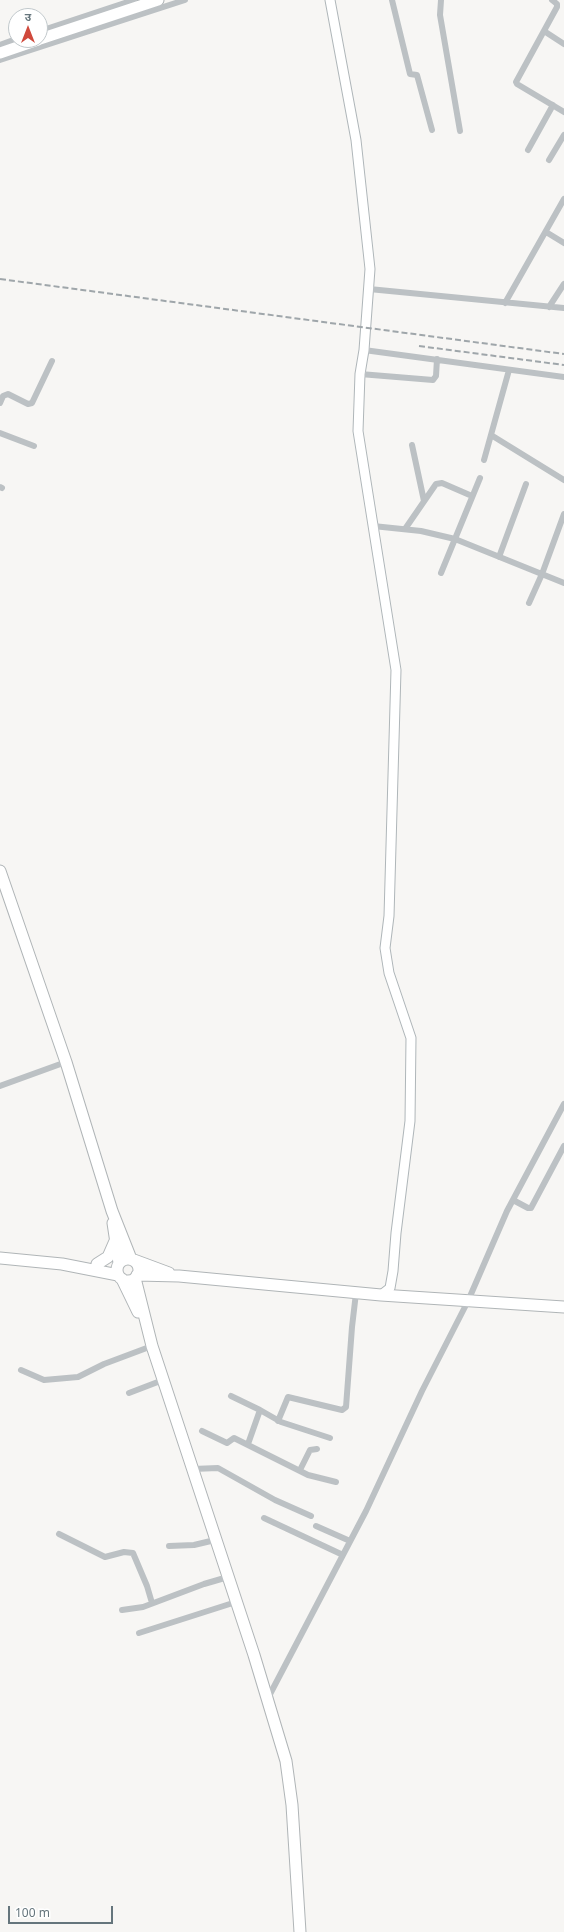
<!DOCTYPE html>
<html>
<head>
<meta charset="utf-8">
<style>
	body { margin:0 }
	#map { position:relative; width:564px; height:1932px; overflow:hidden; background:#f7f6f4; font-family:"Noto Sans","Noto Sans Devanagari",sans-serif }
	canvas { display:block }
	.north { position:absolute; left:8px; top:8px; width:40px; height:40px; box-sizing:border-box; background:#fff; border:1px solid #c1c8cb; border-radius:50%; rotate:0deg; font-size:11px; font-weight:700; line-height:16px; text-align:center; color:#65757c }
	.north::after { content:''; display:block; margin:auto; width:14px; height:18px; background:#d0493c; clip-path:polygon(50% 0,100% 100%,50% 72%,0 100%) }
	.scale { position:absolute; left:8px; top:1906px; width:105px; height:18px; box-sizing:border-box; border:2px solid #65757c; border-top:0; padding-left:5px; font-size:12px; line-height:14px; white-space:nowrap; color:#65757c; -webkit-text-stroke:3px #fff; paint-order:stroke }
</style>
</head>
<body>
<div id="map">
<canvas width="564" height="1932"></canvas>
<div class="north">उ</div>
<div class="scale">100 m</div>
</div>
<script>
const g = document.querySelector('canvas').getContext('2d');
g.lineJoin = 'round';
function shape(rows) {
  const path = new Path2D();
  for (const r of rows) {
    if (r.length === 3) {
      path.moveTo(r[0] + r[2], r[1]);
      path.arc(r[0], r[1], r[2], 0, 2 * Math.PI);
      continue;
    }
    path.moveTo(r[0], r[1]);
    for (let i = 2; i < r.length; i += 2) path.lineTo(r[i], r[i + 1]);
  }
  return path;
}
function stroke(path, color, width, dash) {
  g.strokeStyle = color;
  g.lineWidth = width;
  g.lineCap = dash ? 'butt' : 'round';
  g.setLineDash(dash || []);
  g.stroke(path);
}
const secondary = shape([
	[330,0,356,140,370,269,364,350,360,374,358,431,396,670,389,916,385,948,389,973,411,1038,410,1121,396,1233,393,1271,390,1288,381,1295]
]);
const highway = shape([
	[40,39,158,0],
	[0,53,38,40],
	[0,871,66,1062,112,1211,131,1259],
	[113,1223,119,1263],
	[0,1258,62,1264,118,1275],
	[128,1270,11],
	[134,1260,169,1273],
	[97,1264,108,1257,115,1241],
	[137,1275,179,1276,381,1295,564,1307],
	[135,1278,152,1346,254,1655,286,1761,292,1805,300,1932],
	[122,1279,138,1312]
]);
stroke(secondary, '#afb6b9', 11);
stroke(highway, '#b0b5b7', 13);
stroke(shape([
	[392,0,410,74,417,75,432,130],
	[441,0,440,15,460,131],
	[552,0,557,4,557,7,516,82,517,84,564,112],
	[40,31,134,0],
	[544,31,564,44],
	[0,45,16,39],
	[0,60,185,0],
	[528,150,553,105],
	[549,160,564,135],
	[546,232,564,243],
	[369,289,564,308],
	[505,303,564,199],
	[549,307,564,284],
	[364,350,564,377],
	[360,374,433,380,436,376,437,359],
	[0,403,3,396,8,394,28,404,32,403,52,361],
	[0,433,34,446],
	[491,435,564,480],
	[412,445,424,501],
	[484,460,509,370],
	[0,487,2,488],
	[373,526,421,531,455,539,564,583],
	[405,529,436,484,442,483,472,496],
	[499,557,526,484],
	[441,573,480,478],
	[529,603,542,574,564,514],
	[0,1086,66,1062],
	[513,1200,528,1208,531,1208,564,1146],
	[21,1370,44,1380,78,1377,104,1364,152,1346],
	[129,1393,163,1380],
	[231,1396,260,1410,281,1422,330,1438],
	[278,1421,288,1397,342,1410,346,1407,352,1327,356,1293],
	[202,1431,227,1443,234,1438,308,1475,336,1482],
	[248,1444,260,1410],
	[193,1469,218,1468,275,1500,311,1516],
	[300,1470,310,1450,317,1449],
	[264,1518,343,1555],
	[316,1526,350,1541],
	[59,1534,105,1557,124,1552,133,1553,147,1586,152,1603],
	[169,1546,194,1545,215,1540],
	[122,1610,143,1607,204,1584,228,1577],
	[139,1633,236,1602],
	[268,1698,366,1511,422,1391,468,1301,507,1211,564,1104]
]), '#bcc1c4', 6);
stroke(secondary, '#fff', 9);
stroke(highway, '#fff', 11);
stroke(shape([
	[0,279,564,354],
	[419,346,564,365]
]), '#9fa6aa', 2, [6, 3]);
</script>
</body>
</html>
